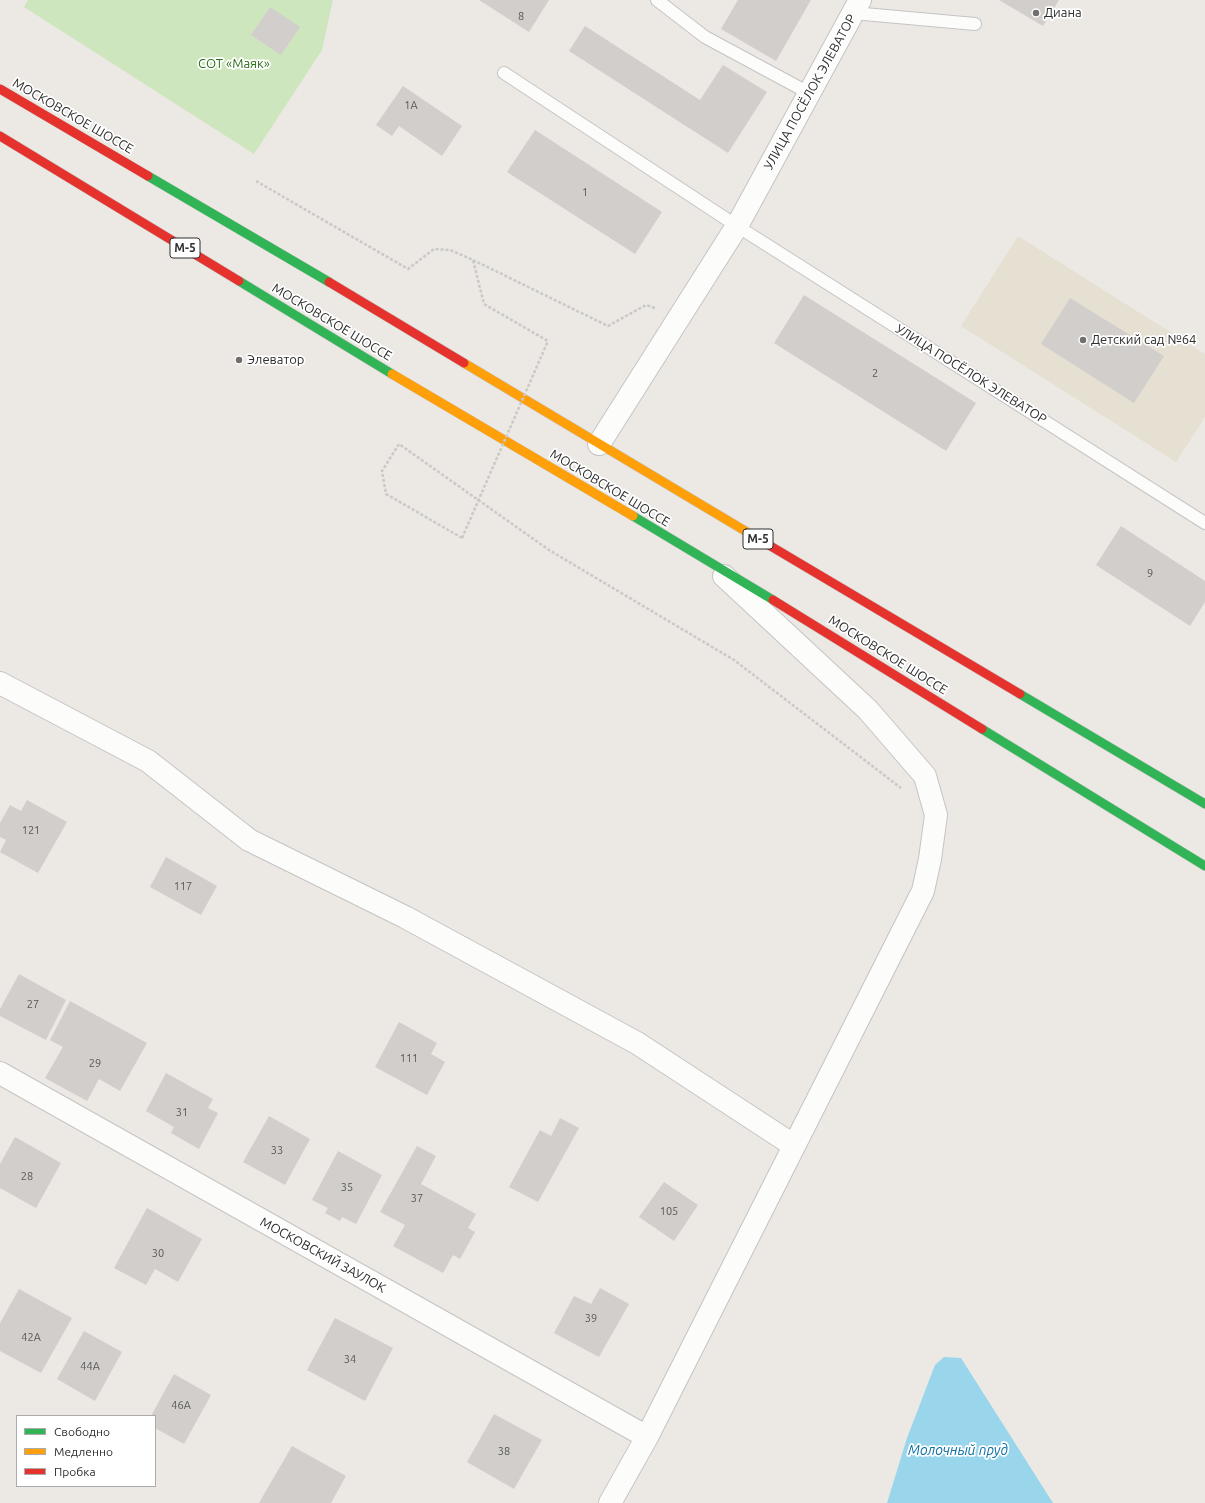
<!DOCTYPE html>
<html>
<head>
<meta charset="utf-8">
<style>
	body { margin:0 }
	#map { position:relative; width:1205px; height:1503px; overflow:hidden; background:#ece8e4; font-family:Ubuntu,sans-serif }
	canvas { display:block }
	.legend { position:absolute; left:16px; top:1415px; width:140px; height:72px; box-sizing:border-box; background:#fff; border:1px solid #ababab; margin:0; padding:5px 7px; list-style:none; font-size:12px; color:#2e2e2e }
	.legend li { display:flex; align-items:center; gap:8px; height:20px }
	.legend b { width:20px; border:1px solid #ababab }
</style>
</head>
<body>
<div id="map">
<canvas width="1205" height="1503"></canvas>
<ul class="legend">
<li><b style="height:5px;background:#30b455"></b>Свободно</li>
<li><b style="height:5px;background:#ff9f0a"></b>Медленно</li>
<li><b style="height:5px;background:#e5322d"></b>Пробка</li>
</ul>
</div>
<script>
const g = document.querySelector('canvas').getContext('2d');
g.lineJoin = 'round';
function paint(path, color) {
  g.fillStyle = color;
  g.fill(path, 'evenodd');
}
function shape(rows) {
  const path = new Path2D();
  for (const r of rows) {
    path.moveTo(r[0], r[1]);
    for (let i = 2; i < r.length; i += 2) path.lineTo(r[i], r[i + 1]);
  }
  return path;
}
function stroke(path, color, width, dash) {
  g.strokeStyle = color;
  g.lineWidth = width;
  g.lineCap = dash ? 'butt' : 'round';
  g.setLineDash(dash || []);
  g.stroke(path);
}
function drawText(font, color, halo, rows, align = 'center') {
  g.font = font + ' Ubuntu,sans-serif';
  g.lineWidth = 3.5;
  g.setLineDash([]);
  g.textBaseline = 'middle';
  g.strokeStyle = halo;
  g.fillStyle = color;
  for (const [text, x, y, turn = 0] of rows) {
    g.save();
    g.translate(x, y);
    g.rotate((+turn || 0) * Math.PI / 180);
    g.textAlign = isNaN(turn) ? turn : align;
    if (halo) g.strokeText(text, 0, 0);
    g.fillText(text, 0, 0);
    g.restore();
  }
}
paint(shape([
	[1018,236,1205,354,1205,417,1176,462,961,326]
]), '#e6e0d3');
paint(shape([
	[28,0,333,0,322,50,254,154,24,7]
]), '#cee6be');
paint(shape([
	[944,1357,961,1358,1053,1503,887,1503,907,1438,935,1365]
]), '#99d6ec');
paint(shape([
	[479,0,549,0,529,32],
	[738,0,811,0,776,61,721,29],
	[999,0,1059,0,1043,26],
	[270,7,300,27,281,55,251,35],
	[585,26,700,100,723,65,767,92,728,153,569,51],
	[403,86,462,126,442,156,399,126,392,136,376,125],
	[535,130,662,212,635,254,507,172],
	[804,295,976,403,946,451,774,343],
	[1070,298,1164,356,1134,403,1041,344],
	[1121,526,1205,581,1205,602,1190,626,1096,565],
	[27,800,67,822,38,873,0,852,6,840,0,837,0,823,10,805,21,811],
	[166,857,217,886,201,915,150,887],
	[19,974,66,1000,46,1040,0,1016,0,1009],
	[70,1001,147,1043,120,1091,99,1079,87,1101,45,1078,63,1047,50,1040],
	[399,1022,437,1043,431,1054,445,1062,427,1095,375,1067],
	[166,1073,213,1099,208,1108,218,1113,199,1149,171,1133,174,1127,146,1111],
	[269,1116,310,1139,285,1185,243,1162],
	[560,1118,579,1128,538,1202,509,1187,540,1130,551,1136],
	[15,1137,61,1163,36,1208,0,1188,0,1164],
	[417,1146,436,1156,421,1184,476,1214,468,1228,475,1232,460,1259,453,1255,443,1273,393,1246,405,1225,380,1212],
	[338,1151,382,1175,356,1224,342,1217,340,1221,325,1213,328,1208,312,1200],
	[664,1182,698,1205,674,1241,639,1217],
	[147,1208,202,1239,178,1282,155,1269,146,1285,114,1268],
	[600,1288,629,1304,599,1357,554,1333,574,1296,591,1304],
	[19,1289,72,1318,41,1373,0,1351,0,1323],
	[335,1318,393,1348,365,1401,307,1370],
	[84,1331,122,1352,95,1401,57,1379],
	[174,1374,211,1395,184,1444,155,1428,155,1416,151,1416],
	[494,1414,542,1440,514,1489,467,1462],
	[292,1446,346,1476,331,1503,259,1503]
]), '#d1cecb');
const lane = shape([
	[657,0,705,37,809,93],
	[853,13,975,24],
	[504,73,737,226,1205,523]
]);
const street = shape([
	[599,444,737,226,860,0],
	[0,683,148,761,249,840,405,917,637,1043,793,1145],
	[0,1073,647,1437],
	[610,1503,647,1437,923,891,930,859,936,815,925,776,868,710,724,576]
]);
const fast = shape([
	[148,176,329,282],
	[239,281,392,374],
	[633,516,773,600],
	[1020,694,1205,804],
	[982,729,1205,866]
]);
const slow = shape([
	[464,363,757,538],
	[392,374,633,516]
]);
const jam = shape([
	[0,89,148,176],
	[0,136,239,281],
	[329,282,464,363],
	[757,538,1020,694],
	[773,600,982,729]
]);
stroke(lane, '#c5c4c5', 14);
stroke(street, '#c5c4c5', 24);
stroke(fast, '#c6c5c4', 10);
stroke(slow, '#c6c5c4', 10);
stroke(jam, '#c6c5c4', 10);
stroke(shape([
	[256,181,408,269,434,249,450,250,473,260,484,304,548,341],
	[473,260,608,326,646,305,655,308],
	[462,538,386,494,382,471,399,444,549,550,734,660,901,788]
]), '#c9c9c8', 2.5, [3, 2]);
stroke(lane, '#fcfcfb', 12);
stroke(street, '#fcfcfb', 22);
stroke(fast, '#30b455', 9);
stroke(slow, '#ff9f0a', 9);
stroke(jam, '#e5322d', 9);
stroke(shape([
	[462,538,548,341]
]), '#c9c9c8', 2.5, [3, 2]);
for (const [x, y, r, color] of [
	[1036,13,4,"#706f6e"],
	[1083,340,4,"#706f6e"],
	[239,360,4,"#706f6e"]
]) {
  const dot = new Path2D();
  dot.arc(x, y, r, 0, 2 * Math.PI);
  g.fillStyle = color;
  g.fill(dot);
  stroke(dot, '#fff', 1.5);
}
drawText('11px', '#585857', null, [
	["8",521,16],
	["1А",411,105],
	["1",585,192],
	["2",875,373],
	["9",1150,573],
	["121",31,830],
	["117",183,886],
	["27",33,1004],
	["111",409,1058],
	["29",95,1063],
	["31",182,1112],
	["33",277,1150],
	["28",27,1176],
	["35",347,1187],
	["37",417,1198],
	["105",669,1211],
	["30",158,1253],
	["39",591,1318],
	["42А",31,1337],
	["34",350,1359],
	["44А",90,1366],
	["46А",181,1405],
	["38",504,1451]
]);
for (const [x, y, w] of [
	[185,248,30],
	[758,539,30]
]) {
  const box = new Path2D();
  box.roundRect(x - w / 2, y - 10, w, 20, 3);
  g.fillStyle = '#fff';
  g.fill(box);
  stroke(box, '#2e2e2e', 1);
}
drawText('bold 12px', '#2e2e2e', null, [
	["М-5",185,248],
	["М-5",758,539]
]);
drawText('13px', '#2e2e2e', '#fff', [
	["Диана",1044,13],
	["Детский сад №64",1091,340],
	["Элеватор",247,360]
], 'left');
drawText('13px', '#2c6e1b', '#fff', [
	["СОТ «Маяк»",234,64]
]);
drawText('13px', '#2e2e2e', '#fff', [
	["УЛИЦА ПОСЁЛОК ЭЛЕВАТОР",810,92,-61],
	["МОСКОВСКОЕ ШОССЕ",73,116,30],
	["МОСКОВСКОЕ ШОССЕ",332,322,31],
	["УЛИЦА ПОСЁЛОК ЭЛЕВАТОР",971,374,32],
	["МОСКОВСКОЕ ШОССЕ",610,488,31],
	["МОСКОВСКОЕ ШОССЕ",888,655,32],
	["МОСКОВСКИЙ ЗАУЛОК",323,1255,29]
]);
drawText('italic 14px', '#0d6fa3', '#fff', [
	["Молочный пруд",958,1450]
]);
</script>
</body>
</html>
